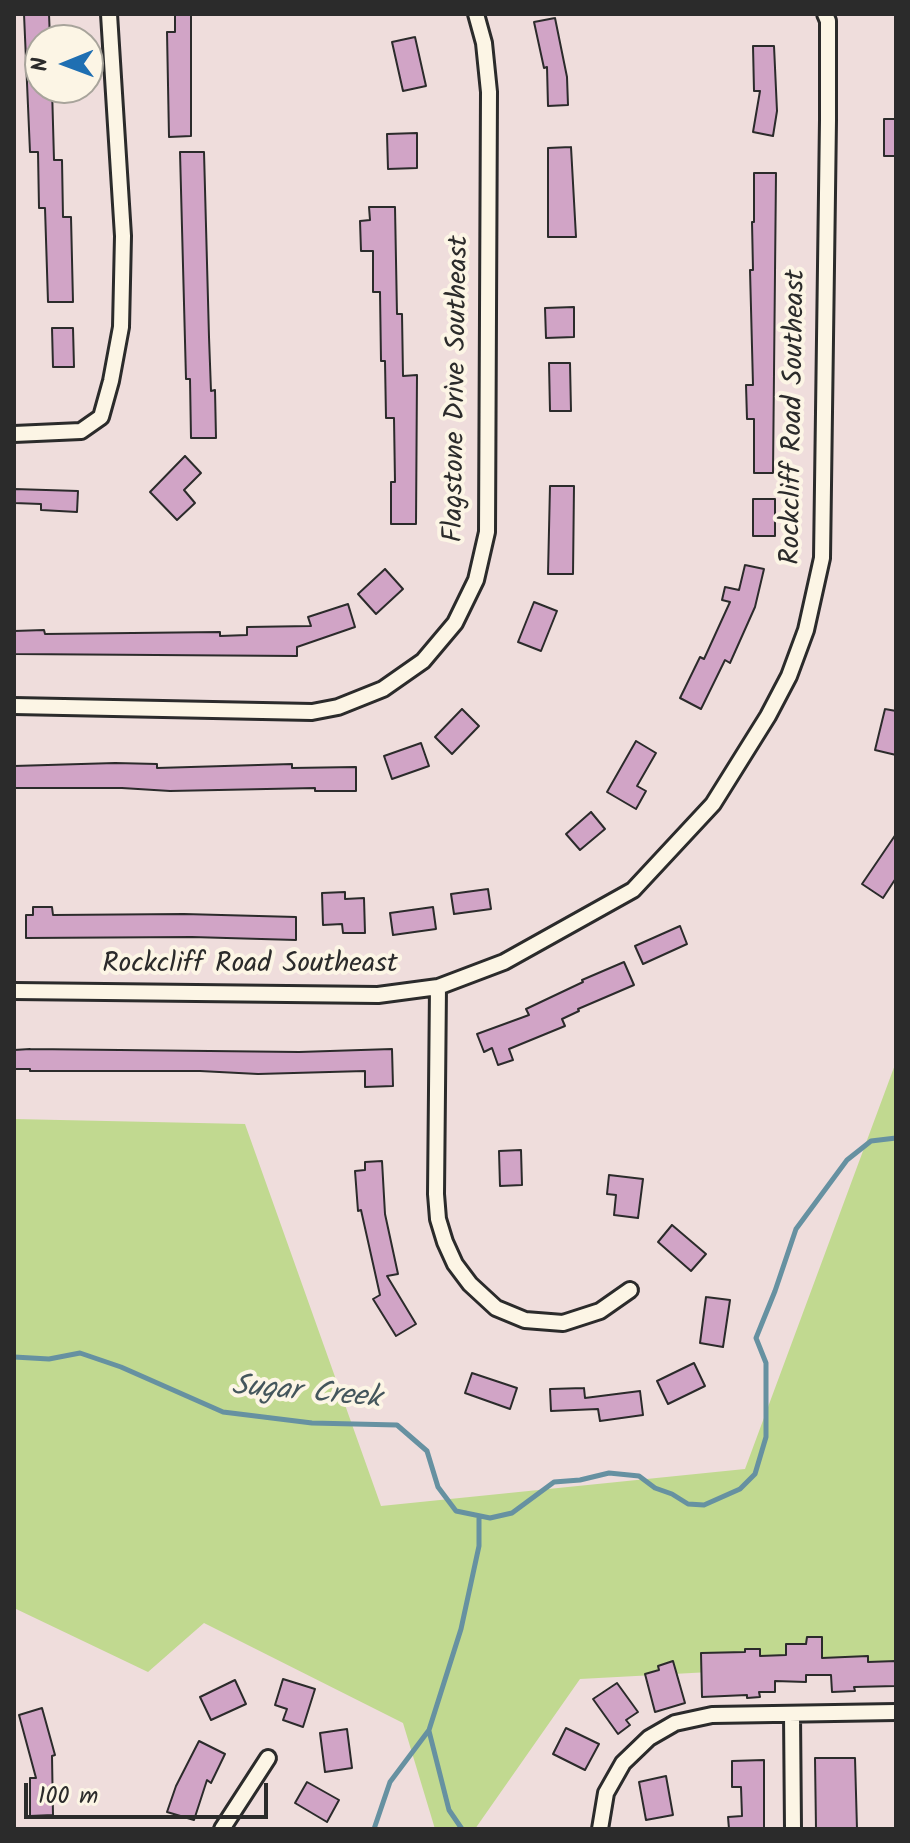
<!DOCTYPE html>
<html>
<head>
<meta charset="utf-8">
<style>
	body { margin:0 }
	#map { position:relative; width:910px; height:1843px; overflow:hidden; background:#efdddc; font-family:Kalam,sans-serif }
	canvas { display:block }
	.frame { position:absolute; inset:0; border:16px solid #2b2b2b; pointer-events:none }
	.north { position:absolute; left:24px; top:24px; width:80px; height:80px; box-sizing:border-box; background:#fcf5e5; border:2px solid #a8a49b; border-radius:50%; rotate:269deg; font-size:22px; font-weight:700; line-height:32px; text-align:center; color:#2b2b2b }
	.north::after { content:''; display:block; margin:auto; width:28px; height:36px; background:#1f6fb2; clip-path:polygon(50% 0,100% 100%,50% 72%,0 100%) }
	.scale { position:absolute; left:24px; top:1783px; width:244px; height:36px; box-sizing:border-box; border:4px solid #2b2b2b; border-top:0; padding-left:10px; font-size:24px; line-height:28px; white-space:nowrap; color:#2b2b2b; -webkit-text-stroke:6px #fcf5e5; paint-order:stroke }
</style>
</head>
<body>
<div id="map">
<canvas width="910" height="1843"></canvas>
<div class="frame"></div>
<div class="north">N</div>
<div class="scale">100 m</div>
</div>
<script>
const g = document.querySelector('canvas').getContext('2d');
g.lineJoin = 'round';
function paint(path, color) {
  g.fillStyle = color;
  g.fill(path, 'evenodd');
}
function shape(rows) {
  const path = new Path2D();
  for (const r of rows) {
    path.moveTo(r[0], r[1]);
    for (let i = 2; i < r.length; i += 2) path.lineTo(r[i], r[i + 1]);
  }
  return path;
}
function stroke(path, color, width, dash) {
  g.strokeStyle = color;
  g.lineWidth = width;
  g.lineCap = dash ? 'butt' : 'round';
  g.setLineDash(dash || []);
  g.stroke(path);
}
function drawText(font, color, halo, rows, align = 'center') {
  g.font = font + ' Kalam,sans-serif';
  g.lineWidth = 8;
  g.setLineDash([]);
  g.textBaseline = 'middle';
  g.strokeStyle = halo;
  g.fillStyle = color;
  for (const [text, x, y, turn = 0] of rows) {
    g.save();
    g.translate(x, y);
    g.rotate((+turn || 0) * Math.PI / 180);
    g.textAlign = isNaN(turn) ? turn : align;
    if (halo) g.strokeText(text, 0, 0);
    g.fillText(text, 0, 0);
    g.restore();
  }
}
paint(shape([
	[896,1062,896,1662,580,1679,475,1829,435,1829,403,1723,204,1623,148,1672,14,1608,14,1119,245,1124,381,1506,745,1469]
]), '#c1d990');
stroke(shape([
	[14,1357,49,1359,80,1353,121,1367,223,1412,312,1423,397,1425,427,1451,438,1487,456,1511,490,1518,512,1513,554,1482,580,1480,609,1473,639,1476,655,1488,672,1494,688,1504,704,1505,740,1489,755,1474,766,1437,766,1363,756,1338,775,1291,796,1229,847,1160,871,1141,896,1138],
	[429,1731,449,1810,462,1829],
	[374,1829,390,1782,429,1730,461,1629,479,1546,479,1516]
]), '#6691a1', 5);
const building = shape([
	[24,14,49,14,50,39,40,39,40,88,52,88,54,160,62,160,63,217,71,217,73,302,48,302,45,208,39,208,38,152,30,152,24,14],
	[175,14,191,14,191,136,169,137,167,32,175,32,175,14],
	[555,18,567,77,568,105,548,106,547,67,544,68,534,22,555,18],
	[415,37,426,86,403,91,392,42,415,37],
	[753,46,774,46,777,111,773,136,753,132,760,91,754,91,753,46],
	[884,119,896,119,896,156,884,156,884,119],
	[417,133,417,168,388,169,387,134,417,133],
	[571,147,576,237,548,237,548,148,571,147],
	[180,152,204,152,209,337,211,391,215,390,216,438,191,438,190,379,186,379,180,152],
	[754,173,776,173,773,473,754,473,754,419,747,419,746,385,753,385,750,270,753,270,752,222,754,222,754,173],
	[369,207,395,207,397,314,402,314,403,376,417,375,416,524,391,524,391,482,395,482,394,418,386,418,385,361,381,361,380,292,373,292,373,251,361,251,360,221,370,220,369,207],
	[574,307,574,337,546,338,545,308,574,307],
	[52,328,73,328,74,367,53,367,52,328],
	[549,363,570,363,571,411,550,411,549,363],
	[185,456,201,473,184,490,195,503,177,520,150,492,185,456],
	[550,486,574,486,573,574,548,574,550,486],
	[14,489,78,491,77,512,41,510,41,504,14,503,14,489],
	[753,499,775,499,775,536,753,536,753,499],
	[745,565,764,569,755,607,730,663,725,660,701,709,680,698,700,657,704,659,730,602,722,600,725,587,739,590,745,565],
	[385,569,403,589,376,614,358,594,385,569],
	[534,602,557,611,541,651,518,642,534,602],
	[348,604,355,627,297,647,297,656,14,654,14,631,44,630,45,634,220,632,220,636,247,635,247,627,311,626,308,617,348,604],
	[462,709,479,726,452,754,435,737,462,709],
	[885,709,896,711,896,755,875,750,885,709],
	[636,741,656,753,637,786,646,791,636,809,607,792,636,741],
	[421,743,429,766,392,779,384,756,421,743],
	[115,763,157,764,157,768,292,764,292,768,356,767,356,791,315,791,315,788,170,791,122,788,14,788,14,766,115,763],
	[591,812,605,829,580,850,566,834,591,812],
	[896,834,896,878,883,898,862,884,896,834],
	[488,889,491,909,454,914,451,894,488,889],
	[345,892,345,899,364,898,365,933,343,933,342,924,323,925,322,893,345,892],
	[33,907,52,907,53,915,184,914,296,917,296,940,192,937,26,938,26,915,33,915,33,907],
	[433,907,436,929,393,935,390,913,433,907],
	[680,926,687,944,643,964,635,946,680,926],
	[624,962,634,985,578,1009,579,1011,562,1019,565,1026,509,1049,513,1060,498,1065,492,1048,484,1052,477,1034,529,1015,526,1009,583,982,582,980,624,962],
	[30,1049,299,1052,392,1049,393,1086,365,1087,365,1071,258,1074,200,1071,30,1071,30,1069,14,1069,14,1050,30,1049],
	[521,1150,522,1185,500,1186,499,1151,521,1150],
	[382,1161,385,1214,398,1274,387,1276,416,1324,396,1336,373,1299,380,1295,361,1210,358,1211,355,1171,365,1170,365,1162,382,1161],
	[609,1175,643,1179,638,1218,614,1215,616,1195,607,1194,609,1175],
	[672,1225,706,1254,691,1271,658,1242,672,1225],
	[706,1297,730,1300,723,1347,700,1343,706,1297],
	[694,1363,705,1386,668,1404,657,1381,694,1363],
	[472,1373,517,1388,510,1409,465,1393,472,1373],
	[584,1388,585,1398,640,1391,643,1415,600,1421,598,1409,551,1411,550,1389,584,1388],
	[807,1637,822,1637,822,1658,868,1656,868,1662,896,1661,896,1686,854,1687,855,1691,832,1692,831,1675,806,1675,806,1682,775,1681,775,1692,759,1692,760,1697,747,1698,747,1695,702,1697,701,1653,745,1652,745,1649,760,1649,760,1656,786,1655,786,1644,806,1644,807,1637],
	[673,1661,685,1703,655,1712,645,1674,659,1670,658,1666,673,1661],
	[283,1679,315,1689,303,1727,283,1720,287,1709,275,1705,283,1679],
	[235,1680,246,1704,211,1720,200,1697,235,1680],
	[617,1683,638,1712,626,1720,630,1725,618,1734,593,1699,617,1683],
	[42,1708,55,1755,52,1756,53,1815,30,1816,30,1778,36,1778,19,1715,42,1708],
	[566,1728,599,1744,585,1770,553,1754,566,1728],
	[347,1729,352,1768,325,1772,320,1733,347,1729],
	[199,1741,225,1754,211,1783,207,1780,194,1820,167,1812,176,1786,199,1741],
	[815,1758,855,1758,857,1829,816,1829,815,1758],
	[764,1760,764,1829,729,1829,728,1817,742,1816,741,1787,732,1787,732,1761,764,1760],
	[666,1776,673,1815,646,1820,639,1782,666,1776],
	[307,1782,339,1800,327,1822,295,1803,307,1782]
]);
paint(building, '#d1a4c6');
stroke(building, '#2b2b2b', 2);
const street = shape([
	[14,434,81,431,101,417,111,381,121,327,123,236,109,14],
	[14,706,312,712,338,707,383,689,423,661,455,623,476,580,487,532,489,92,484,43,476,14],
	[438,987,436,1194,438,1219,445,1242,455,1264,470,1284,496,1308,525,1320,563,1323,600,1311,630,1290],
	[14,991,378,995,438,987,504,962,633,890,713,804,768,716,789,676,806,630,822,558,828,120,828,21,825,14],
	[792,1714,793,1829],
	[222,1829,268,1758],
	[600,1829,606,1793,623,1763,649,1738,675,1723,712,1715,896,1712]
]);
stroke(street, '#2b2b2b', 20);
stroke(street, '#fcf5e5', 14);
drawText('28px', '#2b2b2b', '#fcf5e5', [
	["Flagstone Drive Southeast",459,389,-89],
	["Rockcliff Road Southeast",796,417,-89],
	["Rockcliff Road Southeast",250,966]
]);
drawText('italic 30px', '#44565c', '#fcf5e5', [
	["Sugar Creek",306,1395,5]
]);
</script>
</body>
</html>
